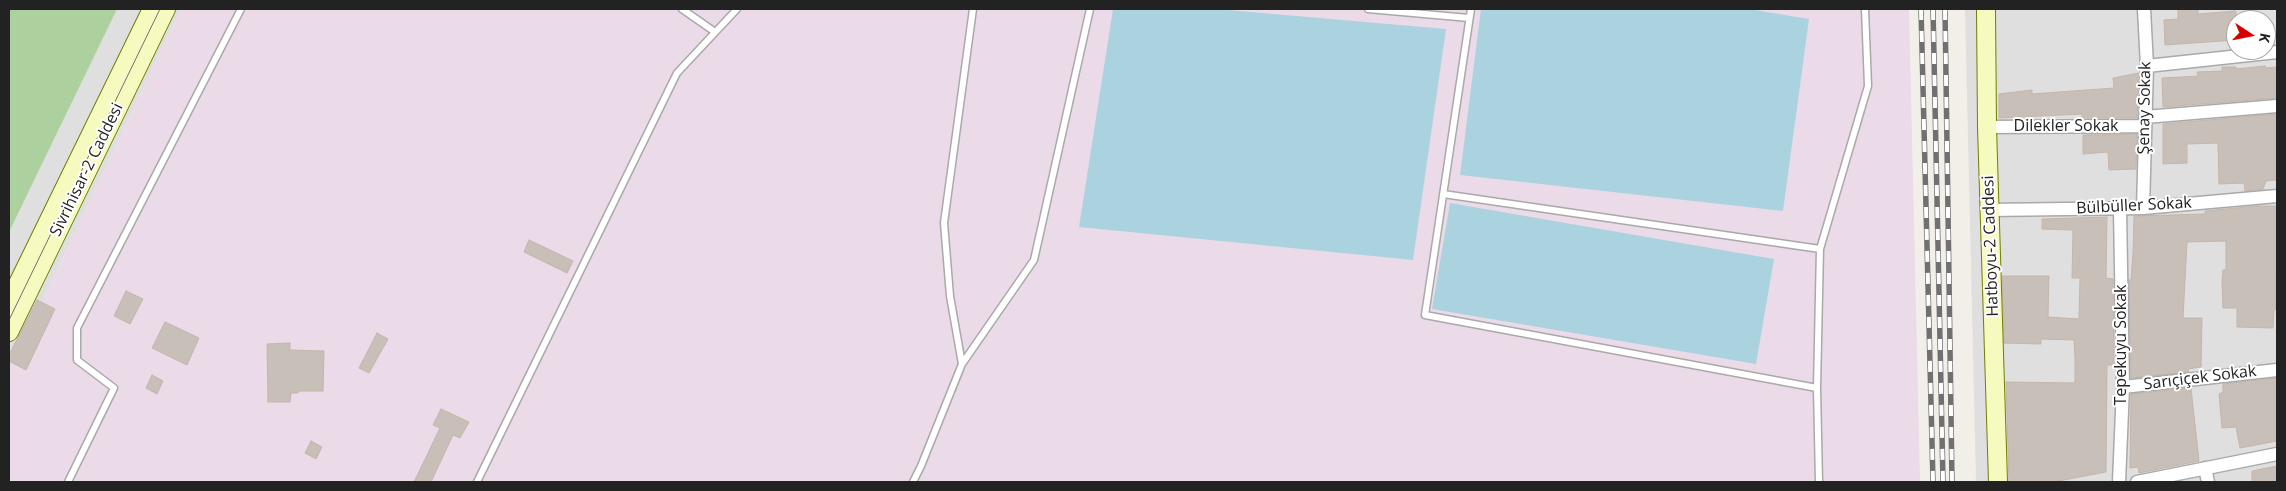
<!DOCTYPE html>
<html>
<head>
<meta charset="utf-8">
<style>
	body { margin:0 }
	#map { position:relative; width:2286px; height:491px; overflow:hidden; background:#f2efe9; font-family:"Open Sans",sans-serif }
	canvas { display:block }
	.frame { position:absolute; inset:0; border:10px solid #222; pointer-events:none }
	.north { position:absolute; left:2226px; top:10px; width:50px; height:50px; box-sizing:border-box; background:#fff; border:1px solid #a7a7a7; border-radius:50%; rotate:101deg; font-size:14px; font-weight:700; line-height:20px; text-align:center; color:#222 }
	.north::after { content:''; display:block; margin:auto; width:18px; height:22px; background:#d40000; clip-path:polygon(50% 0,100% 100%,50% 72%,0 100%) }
</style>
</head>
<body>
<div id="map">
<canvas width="2286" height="491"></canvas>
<div class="frame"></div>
<div class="north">K</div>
</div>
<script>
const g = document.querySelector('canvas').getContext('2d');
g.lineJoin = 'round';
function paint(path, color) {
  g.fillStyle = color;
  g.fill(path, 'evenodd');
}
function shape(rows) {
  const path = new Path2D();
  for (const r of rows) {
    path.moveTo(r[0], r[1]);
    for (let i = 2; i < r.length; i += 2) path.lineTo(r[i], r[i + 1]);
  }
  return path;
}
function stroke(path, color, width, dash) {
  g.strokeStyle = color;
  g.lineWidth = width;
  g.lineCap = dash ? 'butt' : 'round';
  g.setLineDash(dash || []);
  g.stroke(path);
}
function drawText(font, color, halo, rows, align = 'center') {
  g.font = font + ' "Open Sans",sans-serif';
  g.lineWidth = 4;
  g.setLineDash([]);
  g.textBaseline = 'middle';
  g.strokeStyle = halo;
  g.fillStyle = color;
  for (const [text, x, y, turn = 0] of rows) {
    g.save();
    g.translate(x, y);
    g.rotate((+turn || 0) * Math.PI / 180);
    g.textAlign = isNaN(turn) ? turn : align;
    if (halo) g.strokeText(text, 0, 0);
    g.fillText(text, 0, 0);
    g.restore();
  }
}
paint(shape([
	[9,9,181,9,9,372],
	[1965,9,2277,9,2277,482,1976,482],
	[2236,20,2266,20,2266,50,2236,50]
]), '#e0dfdf');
paint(shape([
	[181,9,1909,9,1920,482,9,482,9,372]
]), '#ebdbe8');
paint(shape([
	[9,9,117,9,9,232]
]), '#add19e');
paint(shape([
	[1113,9,1216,9,1446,29,1413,260,1079,227],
	[1481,9,1749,9,1809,19,1783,211,1460,175],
	[1450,203,1774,259,1756,364,1432,309]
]), '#aad3df');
const building = shape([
	[2178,9,2198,9,2198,14,2236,11,2236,40,2165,45,2164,20,2178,19,2178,9],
	[2265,66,2266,68,2277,67,2277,98,2163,107,2162,78,2198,76,2197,72,2222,71,2222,67,2236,67,2236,69,2265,66],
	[2139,73,2137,118,2082,118,2082,114,1999,118,1999,94,2032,90,2032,94,2114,88,2113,78,2139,73],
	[2277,114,2277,180,2266,181,2263,189,2245,191,2244,183,2219,184,2218,143,2187,144,2187,163,2163,164,2163,124,2277,114],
	[2137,134,2136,169,2109,170,2108,152,2083,154,2083,135,2137,134],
	[2257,206,2277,206,2276,309,2274,310,2273,328,2237,327,2237,308,2223,308,2222,281,2223,270,2226,270,2226,241,2187,242,2183,318,2202,318,2201,367,2188,369,2189,372,2131,378,2129,280,2131,280,2133,253,2134,216,2205,214,2205,211,2257,206],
	[2107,217,2106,278,2113,279,2114,365,2107,365,2106,472,2053,482,2009,482,2006,382,2075,383,2075,357,2074,340,2041,339,2041,344,2004,343,2002,276,2049,276,2048,317,2079,319,2080,278,2072,278,2073,230,2042,229,2042,219,2107,217],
	[529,240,573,261,567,273,524,252,529,240],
	[126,291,143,299,130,324,114,316,126,291],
	[37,300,55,309,26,370,9,361,9,355,37,300],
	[165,322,199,338,187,365,152,348,165,322],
	[377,333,388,339,369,373,359,368,377,333],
	[290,343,290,350,324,351,323,391,298,391,298,393,291,393,290,402,268,402,267,344,290,343],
	[152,375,163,381,157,394,146,388,152,375],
	[2277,378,2277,441,2240,448,2236,427,2222,428,2219,394,2223,392,2223,384,2277,378],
	[2191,388,2199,461,2139,473,2138,467,2130,468,2131,394,2191,388],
	[441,409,469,422,460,438,453,435,431,482,414,482,440,428,433,425,441,409],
	[311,441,322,447,316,459,305,453,311,441],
	[2277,466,2277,482,2252,482,2252,471,2277,466]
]);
paint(building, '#c7bfb8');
stroke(building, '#c4b6ab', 1);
const service = shape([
	[682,9,715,32],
	[1368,9,1469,18],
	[1471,9,1425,315,1817,388],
	[1443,194,1820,249,1817,388,1819,482],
	[1820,249,1868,86,1865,9],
	[962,364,950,296,944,223,973,9],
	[68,482,114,388,77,360,77,328,241,9],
	[477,482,677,73,737,9],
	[913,482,921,466,962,364,1034,260,1090,9]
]);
const minor = shape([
	[2147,66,2277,52],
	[2145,117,2277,106],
	[1987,127,2145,126],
	[2143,208,2147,66,2144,9],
	[1990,210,2143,208,2277,196],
	[2123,387,2277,370],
	[2205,468,2208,482],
	[2119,482,2123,387,2120,209],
	[2137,482,2277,454]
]);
const secondary = shape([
	[1986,9,1987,127,1998,482],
	[9,302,152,9],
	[9,332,166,9]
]);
stroke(service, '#a9a9a9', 9);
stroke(minor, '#a9a9a9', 15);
stroke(secondary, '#707d05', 20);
stroke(service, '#fff', 6);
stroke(minor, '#fff', 12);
stroke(secondary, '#f7fabf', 18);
stroke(shape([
	[9,320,160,9]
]), '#707070', 1);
const rail = shape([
	[1921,9,1933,482],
	[1933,9,1943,482],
	[1945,9,1952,482]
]);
stroke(rail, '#707070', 5.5);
stroke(rail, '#fff', 4, [11]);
drawText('16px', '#222', '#fff', [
	["Şenay Sokak",2145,108,-89],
	["Dilekler Sokak",2066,126],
	["Sivrihisar-2 Caddesi",87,170,-64],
	["Bülbüller Sokak",2134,206,-3],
	["Hatboyu-2 Caddesi",1991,246,-92],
	["Tepekuyu Sokak",2121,345,-90],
	["Sarıçiçek Sokak",2200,378,-7]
]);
</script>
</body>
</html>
